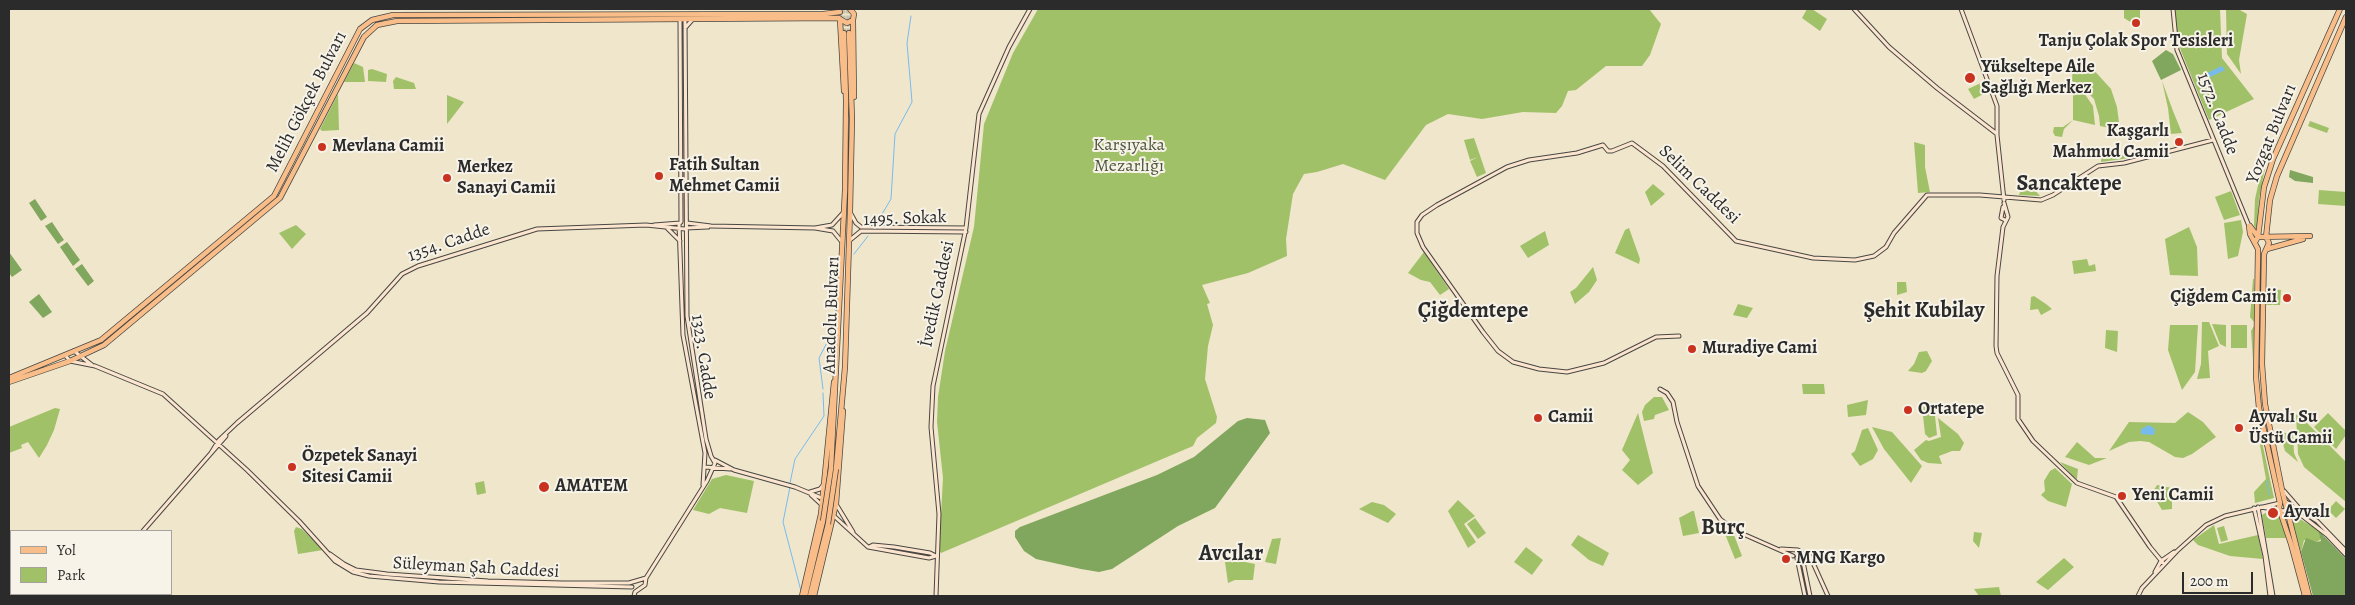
<!DOCTYPE html>
<html>
<head>
<meta charset="utf-8">
<style>
	body { margin:0 }
	#map { position:relative; width:2355px; height:605px; overflow:hidden; background:#efe6cb; font-family:Alegreya,serif }
	canvas { display:block }
	.frame { position:absolute; inset:0; border:10px solid #2b2b2b; pointer-events:none }
	.legend { position:absolute; left:10px; top:530px; width:162px; height:65px; box-sizing:border-box; background:#f7f3e8; border:1px solid #a5a39c; margin:0; padding:6px 9px; list-style:none; font-size:15px; color:#2b2b2b }
	.legend li { display:flex; align-items:center; gap:10px; height:25px }
	.legend b { width:25px; border:1px solid #a5a39c }
	.scale { position:absolute; left:2182px; top:572px; width:71px; height:22px; box-sizing:border-box; border:2px solid #2b2b2b; border-top:0; padding-left:6px; font-size:15px; line-height:18px; white-space:nowrap; color:#2b2b2b; -webkit-text-stroke:4px #f7f3e8; paint-order:stroke }
</style>
</head>
<body>
<div id="map">
<canvas width="2355" height="605"></canvas>
<div class="frame"></div>
<ul class="legend">
<li><b style="height:6px;background:#f8bd88"></b>Yol</li>
<li><b style="height:14px;background:#a1c169"></b>Park</li>
</ul>
<div class="scale">200 m</div>
</div>
<script>
const g = document.querySelector('canvas').getContext('2d');
g.lineJoin = 'round';
function paint(path, color) {
  g.fillStyle = color;
  g.fill(path, 'evenodd');
}
function shape(rows) {
  const path = new Path2D();
  for (const r of rows) {
    path.moveTo(r[0], r[1]);
    for (let i = 2; i < r.length; i += 2) path.lineTo(r[i], r[i + 1]);
  }
  return path;
}
function stroke(path, color, width, dash) {
  g.strokeStyle = color;
  g.lineWidth = width;
  g.lineCap = dash ? 'butt' : 'round';
  g.setLineDash(dash || []);
  g.stroke(path);
}
function drawText(font, color, halo, rows, align = 'center') {
  g.font = font + ' Alegreya,serif';
  g.lineWidth = 4;
  g.setLineDash([]);
  g.textBaseline = 'middle';
  g.strokeStyle = halo;
  g.fillStyle = color;
  for (const [text, x, y, turn = 0] of rows) {
    g.save();
    g.translate(x, y);
    g.rotate((+turn || 0) * Math.PI / 180);
    g.textAlign = isNaN(turn) ? turn : align;
    if (halo) g.strokeText(text, 0, 0);
    g.fillText(text, 0, 0);
    g.restore();
  }
}
paint(shape([
	[1038,9,1649,9,1661,24,1650,55,1642,66,1606,66,1576,90,1568,91,1562,106,1556,113,1523,112,1482,119,1448,114,1426,125,1385,180,1343,164,1317,172,1304,174,1293,194,1286,239,1287,256,1248,273,1202,285,1210,303,1207,304,1213,325,1208,346,1205,379,1217,417,1216,423,1197,438,1193,446,941,553,939,550,943,478,937,422,938,397,945,351,974,227,984,124,1013,53],
	[1807,9,1812,9,1827,19,1820,31,1802,18],
	[2124,9,2140,9,2140,28,2124,18],
	[2175,9,2220,9,2222,58,2254,99,2209,120,2181,51,2176,31],
	[2226,9,2238,9,2247,14,2239,60,2241,74,2227,54],
	[2073,62,2091,67,2111,89,2117,107,2120,130,2100,126,2099,116,2094,99,2081,86,2072,81],
	[354,63,363,67,365,82,344,82],
	[372,69,387,74,386,82,368,81,368,70],
	[396,77,414,83,416,89,394,89,393,81],
	[2162,81,2173,111,2182,133,2171,134,2168,108],
	[1983,82,1987,92,1974,99,1968,89],
	[2073,86,2084,93,2093,106,2095,125,2073,120,2064,129,2062,137,2055,136,2053,132,2054,127,2063,127,2073,120],
	[338,94,339,130,322,131,320,129],
	[447,95,464,102,447,124],
	[2310,121,2329,128,2327,133,2308,126],
	[1474,138,1486,173,1477,177,1470,161,1478,157,1470,160,1464,140],
	[1914,142,1925,145,1925,167,1930,192,1918,193],
	[2102,151,2129,156,2129,158,2101,162],
	[2265,168,2259,199,2257,232,2254,225,2255,199,2259,181],
	[1653,184,1665,194,1651,206,1645,192],
	[2033,188,2040,196,2019,195,2021,189,2029,191],
	[2319,190,2346,192,2346,206,2318,204],
	[2231,191,2240,215,2224,220,2215,197],
	[2241,220,2243,232,2238,256,2228,259,2224,223],
	[296,225,306,234,292,249,279,233],
	[2189,227,2197,247,2198,276,2170,275,2165,239],
	[1629,228,1640,259,1639,264,1615,253,1625,230],
	[1545,231,1549,245,1528,258,1520,246],
	[1424,252,1449,289,1440,295,1430,282,1421,280,1408,273],
	[2087,259,2089,266,2095,264,2096,271,2074,274,2072,261],
	[1593,267,1597,280,1589,292,1575,304,1570,292,1576,288],
	[2253,279,2254,279,2254,322,2250,317],
	[1897,282,1906,282,1907,292,1897,295],
	[2265,289,2281,290,2280,305,2264,305],
	[2034,296,2046,304,2052,309,2041,315,2038,309,2030,310,2031,297],
	[1738,304,1753,308,1747,318,1733,315],
	[2202,322,2209,322,2219,346,2208,351,2210,378,2197,379,2201,364],
	[2212,324,2226,325,2226,347,2220,344],
	[2170,325,2198,325,2195,372,2182,390,2168,350],
	[2231,325,2247,325,2247,348,2231,348],
	[2254,326,2253,357,2254,375,2251,331],
	[2106,330,2118,331,2117,352,2105,348],
	[1927,351,1932,361,1926,371,1922,373,1908,371,1914,364,1919,352],
	[1802,384,1824,384,1825,394,1803,394],
	[1654,397,1662,397,1669,410,1655,415,1654,419,1644,421,1642,412,1645,405],
	[1868,400,1866,415,1848,417,1847,405],
	[1922,406,1931,410,1935,416,1937,435,1929,438,1925,434],
	[55,408,60,409,54,430,47,445,39,458,28,442,21,445,22,448,9,453,9,427],
	[2188,412,2203,422,2216,437,2192,454,2183,458,2175,457,2149,442,2140,441,2129,442,2109,451,2129,422,2175,423],
	[1638,413,1653,473,1638,485,1622,470,1630,460,1622,450],
	[2328,413,2346,431,2346,435,2336,449,2314,427],
	[2298,414,2346,462,2346,502,2304,467,2298,454,2296,415],
	[1938,418,1958,434,1964,443,1960,451,1952,451,1939,456,1942,464,1928,463,1921,460,1914,450,1926,440,1929,441,1941,437],
	[1872,427,1892,432,1922,466,1911,483,1884,449],
	[1868,428,1878,450,1873,459,1860,466,1851,454,1855,451,1862,430],
	[2280,433,2293,433,2294,453,2298,462,2285,451],
	[2077,442,2095,458,2107,458,2089,465,2065,457],
	[2262,442,2274,498,2255,503,2254,492,2266,479,2260,445],
	[2060,462,2078,469,2077,479,2073,476],
	[2055,468,2072,484,2066,507,2048,501,2041,495,2045,491,2044,481,2050,471],
	[726,475,754,481,747,513,720,508,709,514,693,510,712,479],
	[484,481,486,493,477,495,475,483],
	[2157,485,2172,488,2172,509,2162,510,2152,493],
	[1458,500,1475,516,1464,524,1476,542,1468,548,1448,511],
	[2336,501,2345,509,2336,518,2328,510],
	[1372,502,1384,505,1396,514,1388,523,1359,509],
	[1692,511,1694,511,1699,533,1683,536,1679,518],
	[2267,512,2275,512,2279,514,2286,538,2266,538,2262,515],
	[2295,516,2318,530,2321,539,2317,542,2304,540,2301,552,2293,524,2293,518],
	[1475,518,1486,533,1478,539,1467,524],
	[2214,525,2219,544,2258,535,2263,559,2230,556,2198,545,2193,540],
	[2224,526,2228,540,2221,542,2217,528],
	[296,527,302,529,323,550,298,554,294,531],
	[1727,532,1734,535,1742,556,1735,559,1725,534],
	[1974,532,1982,533,1979,548,1973,541],
	[1578,535,1609,553,1603,566,1589,560,1571,545],
	[1281,538,1276,564,1265,562,1272,539],
	[1526,547,1543,560,1532,575,1514,562],
	[2064,558,2074,567,2048,590,2036,582],
	[1240,561,1255,564,1253,580,1235,580,1228,583,1225,562],
	[1999,587,2001,596,1979,596,1974,589]
]), '#a1c169');
paint(shape([
	[2166,50,2173,54,2181,70,2161,80,2152,61],
	[2290,170,2313,177,2313,183,2295,181,2289,177],
	[35,199,47,217,41,221,29,203],
	[52,222,64,240,58,244,45,226],
	[67,242,80,260,73,266,60,247],
	[9,252,22,270,12,277,9,273],
	[82,264,94,281,88,286,75,269],
	[39,294,52,312,43,318,29,302],
	[1247,418,1265,420,1270,433,1215,508,1178,526,1112,569,1099,572,1081,569,1036,559,1024,551,1015,537,1015,531,1020,527,1157,475,1194,457,1238,421],
	[2318,530,2346,559,2346,596,2313,596,2301,552,2306,538,2317,542,2321,541]
]), '#80a75d');
paint(shape([
	[2222,66,2225,70,2208,78,2203,84,2200,79,2205,74],
	[2149,425,2155,429,2154,435,2141,434,2141,429]
]), '#77bbed');
stroke(shape([
	[876,224,891,199,895,134,912,102,907,43,911,16],
	[854,254,868,236],
	[823,389,819,358,831,335,837,302],
	[2267,481,2269,495],
	[790,483,795,459,824,416,823,393],
	[790,487,783,522,801,591]
]), '#77bbed', 1);
stroke(shape([
	[843,9,844,33],
	[848,9,849,33]
]), '#c8c1ab', 4.5, [4.5, 2]);
const secondary = shape([
	[1854,9,1889,47,1937,88,1997,134],
	[1961,9,1997,106,1997,135,2004,200],
	[2173,9,2177,50,2249,226],
	[680,19,681,222],
	[685,28,693,19],
	[2004,203,2008,217,2003,227,1997,276,1996,346,1997,353,2018,395,2018,419,2033,441,2077,483,2116,497,2150,547,2164,564],
	[2003,207,2001,218,2005,220],
	[851,214,856,223,861,227,966,228],
	[687,223,711,226,815,228,833,231,842,242],
	[679,224,683,335,705,453,703,485],
	[654,225,680,223],
	[667,228,680,241],
	[686,228,708,227],
	[815,228,832,225,843,213],
	[850,240,861,231,966,232],
	[1679,336,1656,337,1604,363,1567,372,1539,369,1513,362,1498,351,1483,332,1423,247,1417,233,1417,222,1422,215,1437,205,1507,167,1529,160,1577,153,1603,145,1608,151,1612,151,1632,143,1663,166,1736,241,1813,258,1855,260,1874,256,1886,247,1894,233,1927,195,1980,195,2041,200,2053,195,2098,166,2124,163,2213,140],
	[74,351,92,365],
	[65,355,70,361,95,366,163,394,247,470,299,521,335,561,353,572,369,576,439,582,632,587],
	[1660,389,1667,393,1673,402,1677,422,1698,486,1720,519,1734,530,1793,556],
	[211,453,219,440,237,423,367,313,402,274,418,266,537,229,646,225,685,229],
	[715,460,734,470,795,487,836,504,853,532],
	[705,467,730,469],
	[2284,491,2298,507],
	[810,492,820,489,824,484],
	[811,495,868,547,929,558,936,556],
	[2286,502,2317,521,2346,551],
	[2258,507,2273,596],
	[2261,507,2284,511,2287,508,2301,515,2327,535,2346,555],
	[2254,508,2265,556,2270,596],
	[143,531,226,436],
	[869,547,873,545,894,547,930,553,936,556],
	[1781,549,1798,550,1801,552,1810,596],
	[330,554,344,564,356,570,387,574,488,581,562,583,629,583,646,578],
	[1809,554,1828,596],
	[1797,558,1805,596],
	[2155,572,2161,561,2174,552],
	[9,581,11,582],
	[9,585,11,587],
	[9,592,13,596],
	[19,594,22,596],
	[634,596,635,592,645,585,646,578,707,481,715,463,711,456,706,439,687,316,685,19],
	[936,596,939,514,931,427,933,386,966,228,979,114,1009,47,1030,9],
	[2138,596,2142,588,2177,551,2206,525,2225,516,2280,503]
]);
const primary = shape([
	[840,19,847,23,853,20,854,14,850,9],
	[840,20,844,91],
	[853,20,854,97],
	[2249,226,2250,234,2258,249,2256,377,2259,408,2280,503,2279,508,2291,544,2305,596],
	[2250,226,2258,237,2310,236],
	[2255,242,2258,237,2264,187,2273,159,2340,9],
	[2267,249,2303,239],
	[9,378,101,340,274,196,360,29,372,20,393,15,823,14,840,12],
	[9,382,70,361,104,345,280,198,364,37,377,25,397,21,839,18],
	[831,468,845,190,846,101,844,33],
	[836,469,845,367,850,212,852,119,849,33],
	[802,596,821,514,834,382],
	[805,596,823,521],
	[810,596,828,524],
	[814,596,836,504,843,411],
	[2309,596,2282,490,2265,404,2262,364,2264,254,2269,243,2266,237,2270,200,2277,176,2346,17]
]);
stroke(secondary, '#484743', 5);
stroke(primary, '#484743', 6);
stroke(secondary, '#fce5cf', 3);
stroke(primary, '#f8bd88', 4.5);
const primaryBridge = shape([
	[823,521,831,468],
	[828,524,836,469]
]);
stroke(primaryBridge, '#484743', 6, []);
stroke(primaryBridge, '#f8bd88', 4.5);
for (const [x, y, r, color] of [
	[2136,23,5,"#c8321e"],
	[1970,78,6,"#c8321e"],
	[2179,142,5,"#c8321e"],
	[322,147,5,"#c8321e"],
	[659,176,5,"#c8321e"],
	[447,178,5,"#c8321e"],
	[2287,298,5,"#c8321e"],
	[1692,349,5,"#c8321e"],
	[1908,410,5,"#c8321e"],
	[1538,418,5,"#c8321e"],
	[2239,428,5,"#c8321e"],
	[292,467,5,"#c8321e"],
	[544,487,6,"#c8321e"],
	[2122,496,5,"#c8321e"],
	[2273,513,6,"#c8321e"],
	[1786,559,5,"#c8321e"]
]) {
  const dot = new Path2D();
  dot.arc(x, y, r, 0, 2 * Math.PI);
  g.fillStyle = color;
  g.fill(dot);
  stroke(dot, '#f7f3e8', 2);
}
drawText('bold 18px', '#2b2b2b', '#f7f3e8', [
	["Tanju Çolak Spor Tesisleri",2136,42,"center"],
	["Yükseltepe Aile",1981,68],
	["Sağlığı Merkez",1981,89],
	["Kaşgarlı",2169,132,"right"],
	["Mahmud Camii",2169,153,"right"],
	["Mevlana Camii",332,147],
	["Fatih Sultan",669,166],
	["Mehmet Camii",669,187],
	["Merkez",457,168],
	["Sanayi Camii",457,189],
	["Çiğdem Camii",2277,298,"right"],
	["Muradiye Cami",1702,349],
	["Ortatepe",1918,410],
	["Camii",1548,418],
	["Ayvalı Su",2249,418],
	["Üstü Camii",2249,439],
	["Özpetek Sanayi",302,457],
	["Sitesi Camii",302,478],
	["AMATEM",555,487],
	["Yeni Camii",2132,496],
	["Ayvalı",2284,513],
	["MNG Kargo",1796,559]
], 'left');
drawText('18px', '#2b2b2b', '#f7f3e8', [
	["Melih Gökçek Bulvarı",307,102,-63],
	["1572. Cadde",2217,114,69],
	["Yozgat Bulvarı",2272,134,-68],
	["Selim Caddesi",1699,185,44],
	["1495. Sokak",905,219,-2],
	["1354. Cadde",449,243,-19],
	["İvedik Caddesi",938,294,-78],
	["Anadolu Bulvarı",832,315,-88],
	["1323. Cadde",703,357,81],
	["Süleyman Şah Caddesi",476,568,3]
]);
drawText('18px', '#4e583e', '#f7f3e8', [
	["Karşıyaka",1129,146],
	["Mezarlığı",1129,167]
]);
drawText('bold 22px', '#2b2b2b', '#f7f3e8', [
	["Sancaktepe",2069,185],
	["Çiğdemtepe",1473,312],
	["Şehit Kubilay",1924,312],
	["Burç",1723,529],
	["Avcılar",1231,555]
]);
</script>
</body>
</html>
